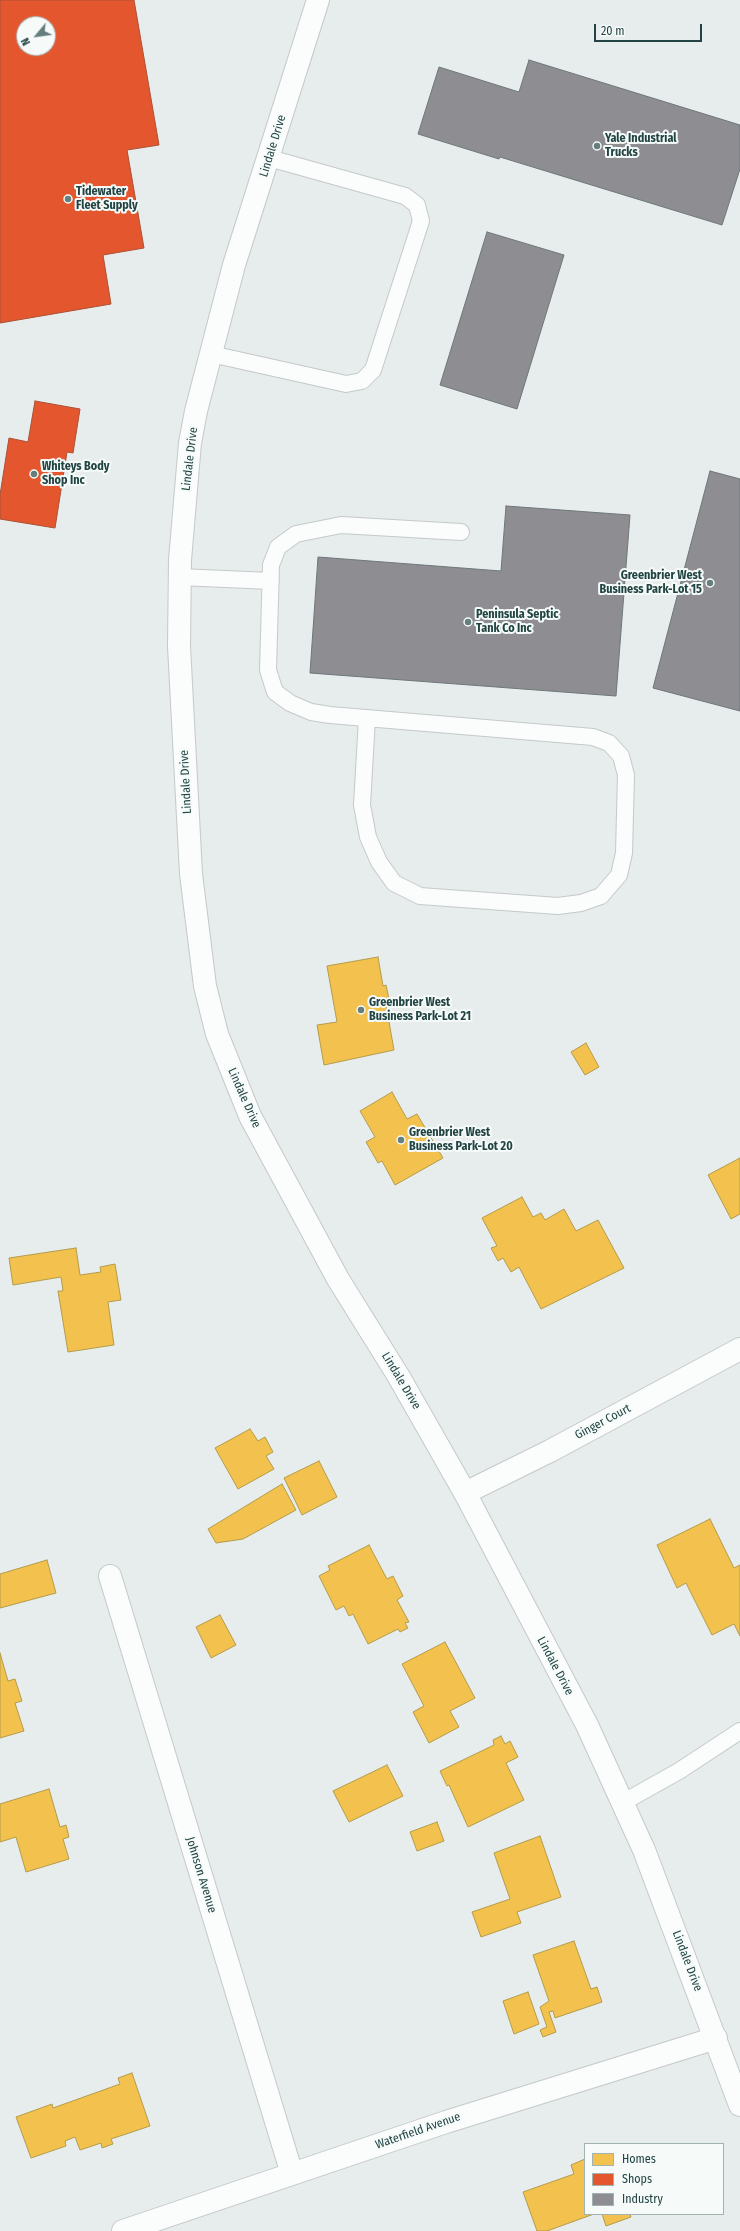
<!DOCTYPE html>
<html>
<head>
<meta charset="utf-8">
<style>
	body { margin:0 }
	#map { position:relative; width:740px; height:2231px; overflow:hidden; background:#e7ecec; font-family:"Fira Sans Condensed",sans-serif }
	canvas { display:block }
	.legend { position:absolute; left:584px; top:2143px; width:140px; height:72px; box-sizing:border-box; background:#f6fbfa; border:1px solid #a1b2b1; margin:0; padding:5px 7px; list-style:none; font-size:12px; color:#214443 }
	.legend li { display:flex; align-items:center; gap:8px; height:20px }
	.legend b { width:20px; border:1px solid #a1b2b1 }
	.north { position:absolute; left:16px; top:16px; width:40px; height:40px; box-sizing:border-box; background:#f6fbfa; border:1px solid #a1b2b1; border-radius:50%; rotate:241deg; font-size:11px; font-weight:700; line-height:16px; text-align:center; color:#214443 }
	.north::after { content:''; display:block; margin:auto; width:14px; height:18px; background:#667f7e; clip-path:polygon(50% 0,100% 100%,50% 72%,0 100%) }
	.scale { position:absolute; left:594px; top:24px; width:108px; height:18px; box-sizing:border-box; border:2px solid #214443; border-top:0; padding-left:5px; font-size:12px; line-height:14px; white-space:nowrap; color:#214443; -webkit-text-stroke:3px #f6fbfa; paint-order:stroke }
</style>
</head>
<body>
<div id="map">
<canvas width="740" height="2231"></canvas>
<ul class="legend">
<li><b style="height:11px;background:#f2c14e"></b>Homes</li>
<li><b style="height:11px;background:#e4572e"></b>Shops</li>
<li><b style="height:11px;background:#8d8d92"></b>Industry</li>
</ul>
<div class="north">N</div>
<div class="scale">20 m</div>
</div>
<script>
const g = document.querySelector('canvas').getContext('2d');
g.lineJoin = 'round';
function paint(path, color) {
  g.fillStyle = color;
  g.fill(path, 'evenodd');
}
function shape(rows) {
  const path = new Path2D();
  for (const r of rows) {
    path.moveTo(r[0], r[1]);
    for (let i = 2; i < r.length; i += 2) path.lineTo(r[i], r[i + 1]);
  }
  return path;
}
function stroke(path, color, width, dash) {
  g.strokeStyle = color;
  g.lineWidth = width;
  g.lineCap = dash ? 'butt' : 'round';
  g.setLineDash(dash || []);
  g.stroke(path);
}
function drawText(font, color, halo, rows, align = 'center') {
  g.font = font + ' "Fira Sans Condensed",sans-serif';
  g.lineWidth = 4;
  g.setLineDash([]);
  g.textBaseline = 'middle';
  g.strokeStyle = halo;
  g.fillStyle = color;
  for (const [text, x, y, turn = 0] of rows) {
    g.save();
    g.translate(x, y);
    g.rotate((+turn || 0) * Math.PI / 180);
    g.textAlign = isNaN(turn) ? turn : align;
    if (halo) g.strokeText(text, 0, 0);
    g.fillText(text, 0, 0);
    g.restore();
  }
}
const homes = shape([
	[378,957,383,986,386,985,389,999,385,999,394,1050,324,1065,317,1025,337,1022,327,966,378,957],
	[586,1043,599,1067,585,1075,571,1052,586,1043],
	[392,1092,407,1119,417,1114,443,1158,395,1185,382,1161,378,1163,366,1142,375,1137,360,1111,392,1092],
	[740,1158,740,1214,731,1219,708,1175,740,1158],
	[522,1197,533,1217,541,1213,545,1220,564,1209,576,1231,598,1220,624,1268,541,1309,519,1267,511,1272,503,1258,498,1261,491,1248,497,1246,482,1218,522,1197],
	[76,1248,80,1275,101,1272,100,1267,115,1264,121,1300,108,1302,114,1345,68,1352,58,1291,63,1291,61,1277,13,1285,9,1258,76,1248],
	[250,1429,258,1441,265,1437,273,1452,266,1456,274,1469,238,1489,215,1448,250,1429],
	[319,1461,337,1497,302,1515,284,1478,319,1461],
	[282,1484,296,1510,243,1539,216,1543,208,1529,282,1484],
	[710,1519,734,1568,740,1565,740,1636,734,1624,712,1635,686,1583,677,1588,657,1545,710,1519],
	[369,1545,387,1579,393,1576,403,1596,397,1600,409,1622,405,1623,408,1628,400,1632,398,1629,368,1644,353,1614,349,1616,344,1606,336,1610,319,1576,330,1570,328,1566,369,1545],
	[47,1560,56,1593,0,1608,0,1574,47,1560],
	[220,1615,236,1645,211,1658,196,1627,220,1615],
	[445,1642,475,1698,450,1711,459,1727,429,1743,413,1712,424,1706,402,1664,445,1642],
	[0,1653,8,1681,15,1679,22,1701,15,1703,24,1731,0,1738,0,1653],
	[501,1736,505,1744,510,1741,518,1757,506,1763,524,1800,468,1827,449,1785,447,1786,440,1771,494,1745,493,1740,501,1736],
	[387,1765,403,1796,349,1822,333,1791,387,1765],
	[49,1789,60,1827,66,1825,69,1837,63,1839,69,1859,26,1872,16,1837,0,1842,0,1804,49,1789],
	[437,1822,444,1841,417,1851,410,1832,437,1822],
	[540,1836,561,1897,517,1912,521,1923,481,1937,472,1912,510,1899,494,1853,540,1836],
	[574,1941,591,1989,597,1987,602,2002,555,2018,553,2011,549,2012,556,2032,543,2037,540,2030,547,2027,540,2007,549,2001,533,1955,574,1941],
	[528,1992,539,2024,514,2034,503,2001,528,1992],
	[132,2073,150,2126,111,2139,113,2144,102,2148,101,2143,80,2150,75,2137,65,2141,66,2146,31,2158,16,2117,52,2104,53,2108,120,2084,118,2078,132,2073],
	[585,2159,585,2214,594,2214,547,2231,537,2231,523,2192,574,2174,571,2165,585,2159],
	[602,2214,630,2214,631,2217,606,2226,602,2214]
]);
paint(homes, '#f2c14e');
stroke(homes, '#b39c4b', 1);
const shops = shape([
	[0,0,134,0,159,145,127,150,144,248,103,255,111,304,0,323,0,0],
	[24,24,48,24,48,48,24,48,24,24],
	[35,401,80,409,73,453,67,452,55,528,0,519,0,495,9,438,28,442,35,401]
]);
paint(shops, '#e4572e');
stroke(shops, '#aa5134', 1);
const industry = shape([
	[529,60,740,125,740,169,722,225,500,157,499,159,418,134,439,67,519,92,529,60],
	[487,232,564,255,517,409,440,385,487,232],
	[710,471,740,479,740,711,653,688,710,471],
	[506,506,630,515,616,696,310,673,318,557,501,571,506,506]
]);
paint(industry, '#8d8d92');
stroke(industry, '#6d777a', 1);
const service = shape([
	[211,354,346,384,362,381,373,370,421,221,417,205,405,196,269,158],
	[179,577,271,581],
	[367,718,362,805,368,837,379,862,394,883,420,896,558,906,581,903,601,896,619,875,624,853,626,775,621,756,609,743,593,737,330,715,311,712,290,703,275,692,268,670,271,565,278,547,296,534,341,525,461,532],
	[622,1803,679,1771,740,1731]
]);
const minor = shape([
	[465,1493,550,1451,740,1349],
	[110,1576,292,2174],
	[123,2231,446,2122,716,2038]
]);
const tertiary = shape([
	[318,0,234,265,196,411,190,443,180,560,179,646,191,874,205,986,217,1034,250,1116,338,1279,399,1377,465,1493,587,1725,644,1850,740,2105]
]);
stroke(service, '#c4c9c9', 18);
stroke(minor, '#c4c9c9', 24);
stroke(tertiary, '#c4c9c9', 24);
stroke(service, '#fbfcfc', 16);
stroke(minor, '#fbfcfc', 22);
stroke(tertiary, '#fbfcfc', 22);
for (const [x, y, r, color] of [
	[597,146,4,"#667f7e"],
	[68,199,4,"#667f7e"],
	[34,474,4,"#667f7e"],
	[710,583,4,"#667f7e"],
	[468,622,4,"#667f7e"],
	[361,1010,4,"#667f7e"],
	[401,1140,4,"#667f7e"]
]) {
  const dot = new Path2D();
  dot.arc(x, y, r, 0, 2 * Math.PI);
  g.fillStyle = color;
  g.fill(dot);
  stroke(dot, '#f6fbfa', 1.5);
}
drawText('bold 12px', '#214443', '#f6fbfa', [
	["Yale Industrial",605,139],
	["Trucks",605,153],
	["Tidewater",76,192],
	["Fleet Supply",76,206],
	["Whiteys Body",42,467],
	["Shop Inc",42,481],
	["Greenbrier West",702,576,"right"],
	["Business Park-Lot 15",702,590,"right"],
	["Peninsula Septic",476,615],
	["Tank Co Inc",476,629],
	["Greenbrier West",369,1003],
	["Business Park-Lot 21",369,1017],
	["Greenbrier West",409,1133],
	["Business Park-Lot 20",409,1147]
], 'left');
drawText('12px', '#214443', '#f6fbfa', [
	["Lindale Drive",273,146,-73],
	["Lindale Drive",190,459,-83],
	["Lindale Drive",186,782,-93],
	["Lindale Drive",244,1098,66],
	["Lindale Drive",401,1381,59],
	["Ginger Court",603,1422,-28],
	["Lindale Drive",555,1666,62],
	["Johnson Avenue",201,1875,73],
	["Lindale Drive",687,1961,69],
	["Waterfield Avenue",418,2131,-19]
]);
</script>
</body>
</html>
